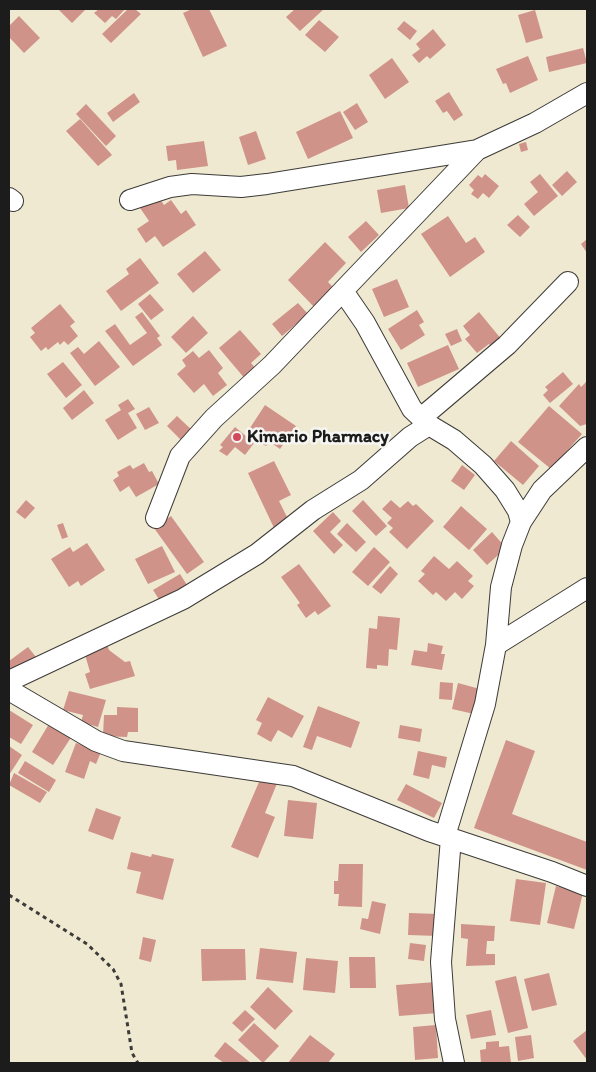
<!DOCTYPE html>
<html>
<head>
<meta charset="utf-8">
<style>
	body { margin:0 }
	#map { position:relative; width:596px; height:1072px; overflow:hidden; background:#efe9d2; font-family:Itim,sans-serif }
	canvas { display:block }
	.frame { position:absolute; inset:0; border:10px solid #1c1c1c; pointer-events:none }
</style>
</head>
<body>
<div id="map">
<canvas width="596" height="1072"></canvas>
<div class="frame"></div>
</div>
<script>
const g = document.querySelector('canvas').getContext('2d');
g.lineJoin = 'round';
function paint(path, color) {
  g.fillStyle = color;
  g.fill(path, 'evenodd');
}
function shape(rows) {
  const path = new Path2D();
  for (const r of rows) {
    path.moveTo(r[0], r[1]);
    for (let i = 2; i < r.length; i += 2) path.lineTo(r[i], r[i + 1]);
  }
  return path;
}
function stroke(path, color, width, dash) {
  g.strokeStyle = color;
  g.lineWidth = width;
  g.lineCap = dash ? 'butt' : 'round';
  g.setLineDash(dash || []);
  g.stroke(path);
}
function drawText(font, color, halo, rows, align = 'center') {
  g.font = font + ' Itim,sans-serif';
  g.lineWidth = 5;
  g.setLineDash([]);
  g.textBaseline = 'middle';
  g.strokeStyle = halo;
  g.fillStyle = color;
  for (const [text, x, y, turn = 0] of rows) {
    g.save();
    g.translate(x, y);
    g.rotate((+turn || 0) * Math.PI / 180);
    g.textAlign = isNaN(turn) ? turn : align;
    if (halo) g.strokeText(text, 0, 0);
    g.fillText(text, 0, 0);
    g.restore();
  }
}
paint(shape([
	[58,9,86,9,72,23],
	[99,9,125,9,116,19,112,16,105,23,94,13],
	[128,9,135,9,141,14,111,43,102,34],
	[192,9,209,9,227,46,203,57,183,13],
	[295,9,324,9,300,31,286,17],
	[535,10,543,38,526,43,518,15],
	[19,16,40,38,24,53,9,37,9,26],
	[319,20,339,37,325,52,305,35],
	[404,21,417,31,410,40,397,29],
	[433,29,446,45,430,59,427,56,419,63,412,55,420,49,416,44],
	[583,48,587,63,549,72,546,57],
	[528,56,538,80,510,93,506,83,503,84,496,69],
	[392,58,409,82,385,99,369,75],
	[449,92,463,115,454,121,447,111,443,113,435,101],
	[134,93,140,102,113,122,107,113],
	[357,103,368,122,355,130,343,112],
	[86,104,116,136,106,146,76,114],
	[340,111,353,138,308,159,296,132],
	[80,119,112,155,98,166,66,131],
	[256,131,266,159,248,165,239,137],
	[204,141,208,166,177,170,176,160,168,161,166,146],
	[526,142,528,150,521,152,519,144],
	[567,171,577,182,562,196,552,185],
	[485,174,499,186,489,198,483,193,478,199,471,194,474,190,469,185,478,175,482,178],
	[540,174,558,196,534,216,524,204,538,192,530,182],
	[405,185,409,208,381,213,377,190],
	[156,193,164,205,171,200,181,214,186,210,196,225,163,247,155,236,146,243,137,229,149,221,138,205],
	[518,215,530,227,520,237,507,225],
	[448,216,466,243,475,237,485,252,450,277,421,234],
	[366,221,379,235,361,252,348,237],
	[587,239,587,253,581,244],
	[325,242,346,263,328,282,334,288,315,308,288,280],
	[205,251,221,270,193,293,177,274],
	[140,258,159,283,121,311,106,291,129,274,126,269],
	[397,279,409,307,384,317,372,289],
	[150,294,164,310,151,320,138,304],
	[298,303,308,314,282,336,272,324],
	[60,304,75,322,70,326,78,336,68,345,64,341,60,345,58,342,48,350,46,347,41,351,30,337,35,333,31,328],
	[417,310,424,322,419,325,425,335,401,350,388,329],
	[142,312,160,336,157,338,162,345,133,366,105,331,115,324,130,345,147,333,135,317],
	[479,312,502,340,492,347,489,344,477,353,465,339,470,335,463,326],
	[193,316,208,333,186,353,171,337],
	[457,329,462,341,451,346,445,334],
	[240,330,261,354,251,363,258,371,246,380,219,348],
	[99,341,120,367,95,386,70,353,78,347,84,354],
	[448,345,459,369,418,387,407,363],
	[209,350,223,368,218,373,227,385,213,396,204,384,194,393,177,374,186,366,182,360,193,351,199,358],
	[63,362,82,385,66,398,47,374],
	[563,372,573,384,550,403,543,395,548,390,545,387],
	[586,382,587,424,580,426,559,406,579,384,581,387],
	[84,390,94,403,72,420,63,408],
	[128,399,135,409,128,413,137,428,118,440,105,420,121,410,118,405],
	[265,405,296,426,280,449,270,442,266,446,246,434],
	[549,406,582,434,551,469,518,442],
	[149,407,159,423,145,430,136,414],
	[177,416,194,432,184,443,167,426],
	[235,427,254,443,245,455,235,447,227,456,219,451,223,447,220,445],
	[511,441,539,466,523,485,494,461],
	[274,461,291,495,279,501,290,523,275,530,248,473],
	[144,463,149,472,152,471,159,484,136,497,129,486,120,492,113,480,119,476,117,472,130,465,133,469],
	[462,465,475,475,464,490,451,481],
	[26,500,35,508,25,519,16,512],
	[363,500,387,526,376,536,352,511],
	[391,500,400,508,408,501,413,506,416,504,434,521,407,549,389,532,393,528,387,523,392,518,382,509],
	[461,506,487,529,469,550,443,527],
	[333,512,341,521,330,532,343,545,334,554,313,531],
	[171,516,204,562,187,574,154,528],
	[63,523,68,537,62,539,57,525],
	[347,523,366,542,356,552,337,534],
	[492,532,506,548,487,565,473,550],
	[87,543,105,570,81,586,78,581,69,587,51,559,70,547,73,552],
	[162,546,175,572,148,584,135,559],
	[374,547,390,562,368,586,352,572],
	[434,556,449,569,457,561,473,576,468,581,474,586,462,599,455,592,446,601,436,592,433,595,418,581,425,574,421,571],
	[299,564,331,606,318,615,315,611,306,618,297,605,300,603,281,577],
	[390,566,398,574,381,594,372,587],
	[180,574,187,585,160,601,153,590],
	[378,616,400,618,397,650,389,649,388,666,377,665,377,669,366,668,369,628,377,629],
	[428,643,443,646,441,654,445,654,442,670,411,665,414,650,427,652],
	[107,644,109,650,125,662,130,661,135,676,90,689,85,674,90,672,84,651],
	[28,647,36,657,9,677,9,661],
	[440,682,453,683,452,700,439,699],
	[458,683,480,689,474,714,452,709],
	[69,691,106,700,98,727,81,722,83,715,63,710],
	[268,697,304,716,292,738,278,730,271,742,257,734,262,723,256,720],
	[318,706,360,722,351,748,317,736,312,750,303,747],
	[117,707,138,708,138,732,128,732,127,737,103,736,104,715,117,715],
	[9,710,33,725,21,744,9,737],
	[52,719,74,733,53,765,32,752],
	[400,725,422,729,420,742,398,738],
	[506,740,535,751,512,814,587,842,587,870,474,828],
	[76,743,101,752,96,764,90,761,84,779,65,772],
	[9,746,22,755,9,775],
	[418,751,447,757,445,768,432,765,429,779,413,775],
	[25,761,56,780,49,792,18,773],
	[14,773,47,792,40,803,9,785],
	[262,775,278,781,265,813,275,817,258,858,231,847],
	[406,784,442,803,434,818,397,800],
	[288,800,317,803,313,839,284,836],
	[96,808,121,817,113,840,88,831],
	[131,852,151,857,152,854,174,859,163,900,136,893,141,872,127,869],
	[339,864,363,864,362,907,338,906,339,894,334,894,334,881,338,881],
	[516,879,546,883,540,925,510,921],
	[556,886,583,893,574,929,547,923],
	[372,901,386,904,380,934,360,929,362,918,368,919],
	[409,913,439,914,438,936,408,935],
	[461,924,495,926,494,941,487,941,486,954,495,954,495,965,466,966,468,939,461,938],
	[143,937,156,940,151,962,139,959],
	[410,943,426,945,424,961,408,959],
	[260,948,297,952,293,983,256,979],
	[201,949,245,949,246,980,202,981],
	[349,957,375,957,376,988,350,988],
	[306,958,338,961,335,993,303,990],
	[549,973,557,1005,532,1011,524,979],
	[516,976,528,1028,508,1033,495,981],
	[436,982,438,1013,399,1016,396,985],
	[268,987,293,1011,275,1030,250,1007],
	[245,1010,255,1019,242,1032,232,1023],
	[491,1010,496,1035,471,1039,466,1015],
	[254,1023,279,1046,263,1063,238,1040],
	[436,1025,438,1058,415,1060,413,1027],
	[587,1030,587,1060,573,1041],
	[310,1035,335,1054,328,1063,288,1063],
	[531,1035,534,1058,518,1061,515,1037],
	[499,1041,499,1047,509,1046,511,1063,481,1063,480,1050,486,1049,486,1042],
	[225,1042,251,1063,224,1063,214,1056]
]), '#d09389');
const street = shape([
	[9,198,13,201],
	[130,200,170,187,192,184,241,187,267,184,477,150,535,123,587,93],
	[343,291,365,323,412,409,429,425,454,440,483,465,505,490,518,511,521,522],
	[421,418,507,345,568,282],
	[156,518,180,456,214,418,272,365,477,150],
	[496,645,587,588],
	[9,681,183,599,257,554,313,510,361,480,410,437,429,425],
	[9,690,96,741,123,751,293,776,429,831,552,872,587,886],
	[445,836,485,704,496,645,501,587,512,545,521,522,542,490,587,447],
	[451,838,441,962,445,1019,454,1063]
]);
stroke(street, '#3c3b37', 22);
stroke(shape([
	[9,895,87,944,113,969,121,984,132,1053,138,1063]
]), '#3c3b37', 3, [4, 4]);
stroke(street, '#fff', 20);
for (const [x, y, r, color] of [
	[237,437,5,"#d1495b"]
]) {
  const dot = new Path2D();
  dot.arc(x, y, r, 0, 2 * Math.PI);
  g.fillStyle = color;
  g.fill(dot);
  stroke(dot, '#f6f6f2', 2);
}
drawText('bold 18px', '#1c1c1c', '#f6f6f2', [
	["Kimario Pharmacy",247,437]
], 'left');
</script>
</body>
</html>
